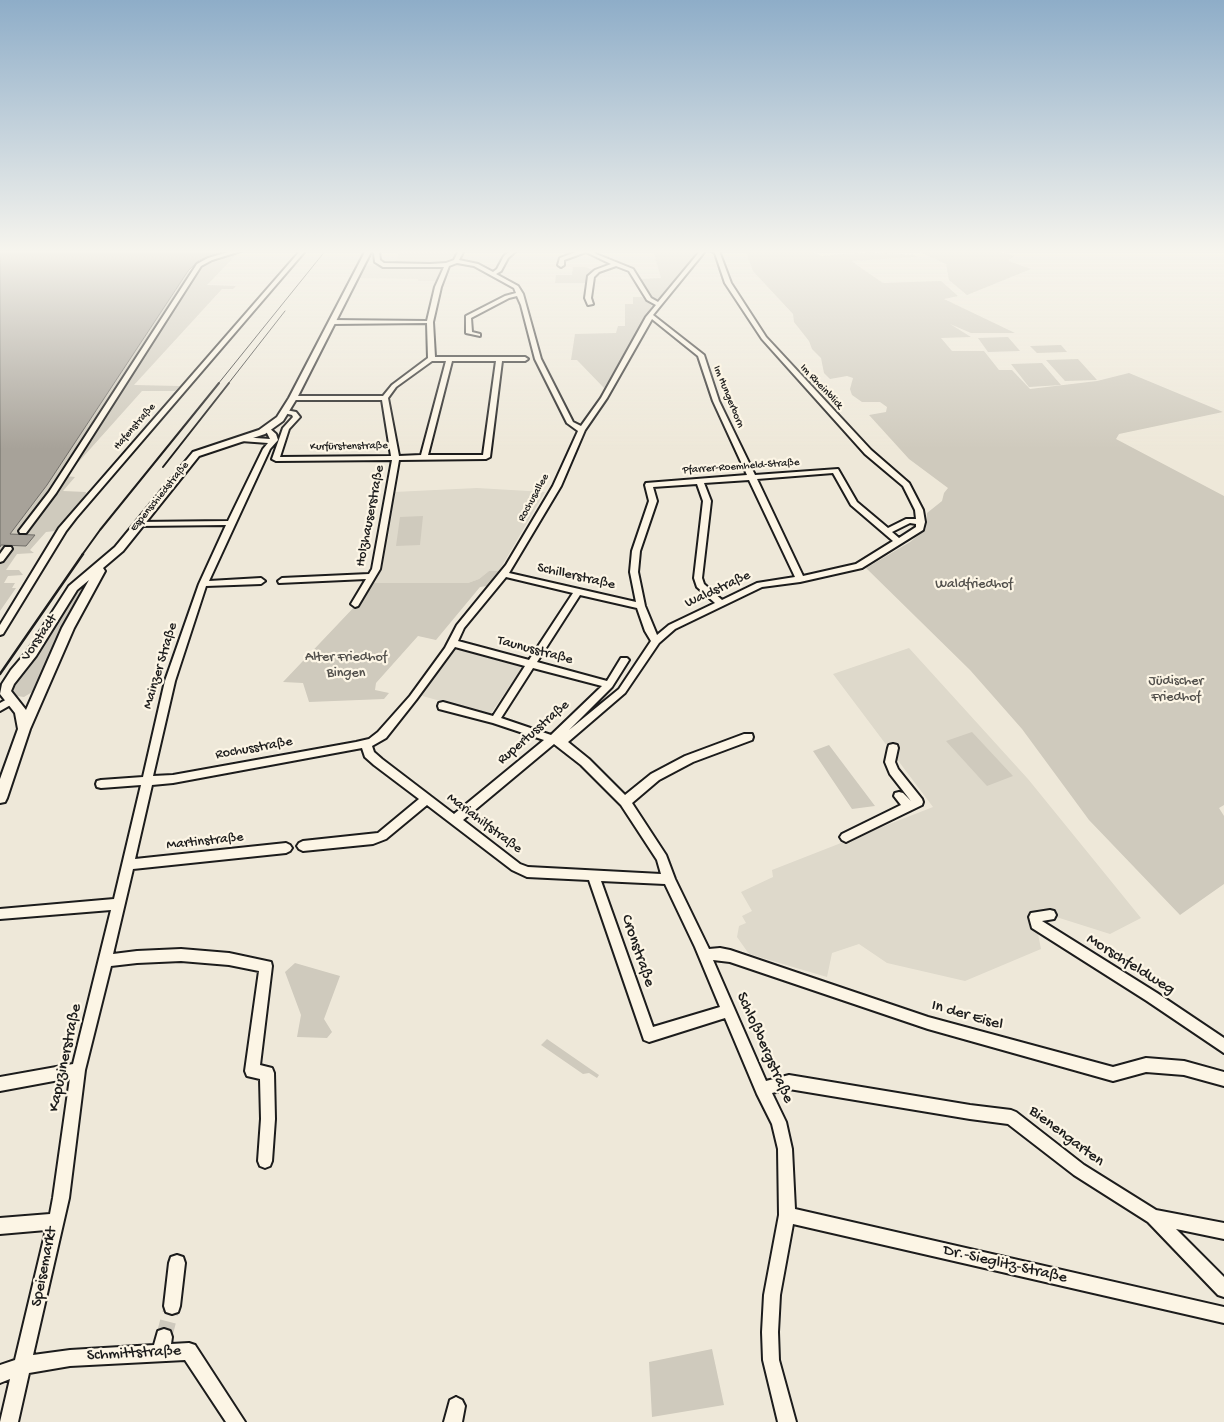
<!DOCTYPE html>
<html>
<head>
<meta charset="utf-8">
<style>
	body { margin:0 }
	canvas { display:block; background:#eee8d9 }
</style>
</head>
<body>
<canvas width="1224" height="1422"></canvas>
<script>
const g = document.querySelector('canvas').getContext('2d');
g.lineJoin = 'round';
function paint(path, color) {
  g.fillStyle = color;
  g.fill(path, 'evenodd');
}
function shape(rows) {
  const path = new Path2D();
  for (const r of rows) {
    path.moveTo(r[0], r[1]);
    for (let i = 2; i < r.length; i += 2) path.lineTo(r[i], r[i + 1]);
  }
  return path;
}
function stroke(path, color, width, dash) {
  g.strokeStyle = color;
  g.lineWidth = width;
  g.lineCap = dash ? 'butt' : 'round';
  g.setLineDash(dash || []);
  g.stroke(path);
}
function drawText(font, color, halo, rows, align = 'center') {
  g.font = font + ' "Gochi Hand",sans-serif';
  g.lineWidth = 4.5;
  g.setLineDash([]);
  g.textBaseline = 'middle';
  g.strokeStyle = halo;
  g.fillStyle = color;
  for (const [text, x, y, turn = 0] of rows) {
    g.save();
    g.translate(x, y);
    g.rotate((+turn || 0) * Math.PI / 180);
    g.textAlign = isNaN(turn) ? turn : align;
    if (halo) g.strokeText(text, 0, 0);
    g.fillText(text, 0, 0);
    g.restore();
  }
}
paint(shape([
	[400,250,458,250,447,263,438,281,418,281,418,279,360,278,366,266,393,266],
	[477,488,545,492,499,571,489,571,479,579,468,583,372,583,382,568,394,492],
	[455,647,523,666,490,715,419,695],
	[909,648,1028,779,1141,918,1110,934,1050,915,1036,924,1041,949,965,981,887,963,859,944,832,953,827,977,749,954,737,937,739,926,746,923,742,916,752,911,741,892,773,877,772,870,933,807,833,674]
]), '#ded9cb');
paint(shape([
	[235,250,244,250,239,252,207,285,236,286,233,289,222,289,134,385,180,386,175,391,142,391,66,476,75,477,63,491,86,492,85,496,55,531,46,532,30,550,34,553,17,554,6,570,19,570,23,575,8,576,4,583,15,583,12,588,16,588,0,611,0,547,47,485,188,271,191,271,202,260],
	[653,250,702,250,658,301,651,297,641,279,661,278],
	[745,250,809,250,821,256,869,252,915,255,918,257,851,261,883,283,941,281,958,296,944,299,1015,333,971,333,950,324,971,337,941,338,952,351,984,351,999,370,1012,370,1030,389,1097,381,1129,373,1223,412,1119,434,1116,439,1224,496,1224,805,1219,808,1224,816,1224,884,1180,915,1089,820,1022,729,970,670,866,568,910,542,926,529,927,513,942,501,944,493,948,488,909,459,869,415,886,412,887,407,880,402,862,402,852,395,850,389,853,378,847,376,830,379,824,373,821,358,812,349,809,341,794,322,793,314,753,271],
	[915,250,995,250,1014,256,1008,261,1031,269,967,295,949,280,946,264],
	[573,267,585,267,596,271,588,276,585,283,555,283,556,275,572,275],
	[633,297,642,297,652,306,604,388,577,360,571,360,575,334,616,333,618,326,625,326,625,304,633,304],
	[1008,337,1020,351,988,352,978,338],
	[1061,345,1067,352,1037,353,1030,346],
	[1078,359,1097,380,1065,381,1046,360],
	[1042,363,1061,385,1029,387,1011,364],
	[423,516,420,545,396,546,400,517],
	[489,571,499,571,487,586,480,587,436,640,418,636,376,683,375,690,389,693,384,699,309,702,303,683,283,682,357,604,372,583,468,583,479,579],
	[78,587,86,588,37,689,24,697,10,695,9,687],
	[972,732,1013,776,987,786,946,741],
	[829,745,875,806,852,809,813,751],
	[295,963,340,976,324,1019,332,1032,327,1038,297,1037,301,1015,285,972],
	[547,1039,599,1075,597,1078,589,1073,583,1074,541,1045],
	[712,1349,724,1405,652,1417,649,1362]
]), '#cfcabd');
const water = shape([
	[0,250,232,250,199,260,188,271,47,485,10,534,35,535,26,546,1,545,0,547,0,250]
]);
paint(water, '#a7a299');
stroke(water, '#6f6c67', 1);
stroke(shape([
	[0,252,53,250]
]), '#5b5854', 1, [4, 3]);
stroke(shape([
	[164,1337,172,1306]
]), '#cec9bd', 16, [16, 8]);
const minor = shape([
	[235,250,244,250,212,260,201,266,56,493,26,533,20,533,19,531,49,492,197,264,208,258,235,250],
	[301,250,306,250,76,518,66,531,3,634,0,635,0,625,59,528,301,250],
	[371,250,379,251,380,260,384,263,430,264,446,263,454,260,459,250,464,250,459,260,478,264,493,272,497,269,504,256,511,250,517,250,508,258,501,271,496,274,518,286,523,294,541,359,573,422,581,426,601,398,646,317,656,305,647,300,629,271,616,266,599,272,594,277,591,298,593,304,588,305,585,298,588,276,595,270,611,264,586,252,564,260,564,265,561,267,558,265,560,258,581,250,591,250,596,254,633,269,651,298,658,302,701,250,706,250,653,315,704,355,719,401,755,475,838,469,857,502,888,528,906,519,916,519,915,510,903,486,865,454,762,339,725,283,715,253,710,250,719,251,731,283,766,337,871,450,909,483,923,510,925,522,923,530,862,568,800,582,762,587,675,629,659,643,625,693,568,742,589,759,625,795,651,774,685,756,744,734,752,734,753,737,752,740,693,762,659,780,632,803,666,855,675,879,709,949,720,948,730,950,928,1017,1113,1067,1146,1058,1184,1061,1224,1072,1224,1086,1184,1075,1146,1072,1113,1081,928,1029,730,962,713,960,766,1081,789,1075,970,1105,1011,1110,1016,1112,1084,1165,1156,1210,1224,1223,1224,1239,1176,1229,1224,1277,1224,1297,1218,1295,1148,1222,1074,1175,1008,1124,970,1119,789,1089,772,1093,786,1122,792,1149,795,1209,1224,1307,1224,1323,793,1224,780,1295,778,1332,779,1360,796,1422,778,1422,763,1360,762,1332,764,1295,779,1215,778,1149,772,1124,757,1094,725,1018,649,1042,644,1040,589,880,527,877,512,870,427,805,386,839,373,844,303,851,299,849,297,846,299,843,303,841,378,833,419,799,374,765,365,757,362,748,173,783,152,785,135,859,286,843,290,845,292,848,290,851,286,853,133,869,113,954,137,951,181,949,229,953,271,962,272,966,260,1065,272,1068,274,1073,275,1119,272,1161,270,1166,265,1168,260,1166,258,1161,261,1119,260,1079,247,1076,245,1071,259,971,229,965,181,961,137,963,111,966,85,1070,69,1198,33,1355,70,1350,154,1345,158,1331,164,1329,170,1331,172,1337,171,1344,189,1343,195,1345,245,1422,226,1422,185,1360,70,1366,29,1373,18,1422,0,1422,10,1379,0,1383,0,1365,15,1360,46,1230,0,1234,0,1218,50,1214,53,1198,70,1078,0,1091,0,1077,73,1064,111,910,0,919,0,909,114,899,141,785,101,788,97,787,96,784,97,781,101,780,143,777,165,681,199,584,226,525,138,526,134,524,138,522,228,521,263,449,268,443,241,441,237,439,241,437,270,439,265,429,268,427,276,434,278,440,270,449,209,581,261,578,265,581,261,584,206,586,175,681,153,776,173,775,356,742,369,739,378,732,410,696,445,648,457,625,506,565,553,486,578,431,567,423,535,359,521,305,517,296,509,298,471,318,472,332,480,334,480,336,466,333,466,316,505,296,516,293,514,288,474,266,457,263,449,266,441,287,433,322,435,357,525,357,528,359,525,361,502,361,490,457,486,459,399,460,380,569,358,606,355,607,351,604,366,579,279,583,278,581,282,578,369,574,372,569,392,460,276,461,272,459,283,428,293,417,292,415,284,413,283,412,286,410,296,412,300,417,289,429,280,457,391,456,382,400,293,400,290,398,293,396,383,396,392,385,428,358,427,323,332,324,329,322,332,320,427,321,435,287,444,267,383,267,375,262,374,253,371,250],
	[652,319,698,356,713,401,747,475,646,483,645,485,649,501,632,551,630,572,636,602,509,573,561,486,585,430,607,398,652,319],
	[432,361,446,361,421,455,399,456,388,398,396,387,432,361],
	[452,361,496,361,483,455,428,455,452,361],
	[833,473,851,505,893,541,856,564,803,576,757,479,833,473],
	[749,480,795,577,757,583,722,600,704,584,702,578,711,501,704,483,749,480],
	[697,484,703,501,694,578,697,587,715,603,669,625,657,635,645,606,638,572,640,551,657,501,653,487,697,484],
	[910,523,916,524,916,527,899,538,892,532,910,523],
	[506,577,573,593,529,660,458,641,464,628,506,577],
	[580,595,637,608,645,631,651,641,619,689,569,730,612,687,629,660,627,658,621,658,607,681,537,662,580,595],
	[455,647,525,666,493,716,443,702,439,703,438,706,439,709,493,723,544,740,454,814,382,759,374,752,372,746,386,738,416,700,455,647],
	[533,668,602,686,551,735,501,718,533,668],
	[554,744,581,765,621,805,657,860,661,874,528,867,520,864,463,820,554,744],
	[601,881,665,884,695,947,720,1007,653,1027,601,881],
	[5,547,11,547,12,549,3,561,0,562,0,554,5,547],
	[11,697,14,699,16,701,14,703,0,711,0,703,11,697],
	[893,744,897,745,898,748,895,762,898,769,922,799,923,802,922,805,850,840,846,842,842,840,840,837,842,834,901,805,894,796,895,793,899,792,903,793,911,801,890,774,885,762,888,748,889,745,893,744],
	[1050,910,1054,911,1056,915,1054,919,1042,921,1157,993,1224,1038,1224,1053,1147,1001,1032,928,1029,917,1031,913,1050,910],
	[177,1255,183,1257,185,1263,180,1306,178,1312,172,1314,166,1312,164,1306,169,1263,171,1257,177,1255],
	[456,1397,462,1400,465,1406,462,1422,444,1422,450,1400,456,1397]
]);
const major = shape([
	[366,250,372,250,297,398,283,421,265,434,199,456,123,551,103,568,105,571,74,628,30,729,7,798,5,802,0,803,0,779,18,729,15,713,0,694,2,684,11,670,28,650,69,586,115,547,193,452,259,430,277,417,289,398,366,250],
	[89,580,62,628,26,710,11,691,14,684,36,656,77,590,89,580]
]);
stroke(minor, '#1c1c1c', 4);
stroke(major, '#1c1c1c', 4);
paint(minor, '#fcf5e5');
paint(major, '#fcf5e5');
stroke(shape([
	[218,384,326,250],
	[228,384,285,311]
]), '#1c1c1c', 1);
stroke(shape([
	[163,467,229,383],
	[82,555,100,530,219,383]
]), '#1c1c1c', 2);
stroke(shape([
	[0,674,83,554]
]), '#1c1c1c', 2.5);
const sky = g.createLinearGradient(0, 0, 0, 449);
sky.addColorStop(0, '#8eadc8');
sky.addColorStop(0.56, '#f7f5ee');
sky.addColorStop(1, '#f7f5ee00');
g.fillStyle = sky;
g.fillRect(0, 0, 1224, 449);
drawText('11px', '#1c1c1c', '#fcf5e5', [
	["Im Rheinblick",821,387,47],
	["Im Hungerborn",728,397,68],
	["Hafenstraße",135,427,-49],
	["Kurfürstenstraße",349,447,-1],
	["Pfarrer-Roemheld-Straße",741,467,-4],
	["Espenschiedstraße",160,497,-51],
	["Rochusallee",534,498,-61]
]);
drawText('14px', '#1c1c1c', '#fcf5e5', [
	["Holzhauserstraße",371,516,-79],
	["Schillerstraße",576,577,13],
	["Waldstraße",718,590,-25],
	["Vorstadt",40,638,-56],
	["Taunusstraße",535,651,15],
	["Mainzer Straße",161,666,-73],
	["Rupertusstraße",534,733,-41],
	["Rochusstraße",254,749,-10],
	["Mariahilfstraße",484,824,37],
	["Martinstraße",205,842,-6]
]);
drawText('14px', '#52504c', '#fcf5e5', [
	["Waldfriedhof",974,585],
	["Alter Friedhof",346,658],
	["Bingen",346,674],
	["Jüdischer",1176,682],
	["Friedhof",1176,698]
]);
drawText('16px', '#1c1c1c', '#fcf5e5', [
	["Cronstraße",637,951,71],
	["Morschfeldweg",1130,965,32],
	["In der Eisel",967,1016,16],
	["Schloßbergstraße",764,1048,66],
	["Kapuzinerstraße",66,1058,-78],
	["Bienengarten",1066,1137,37],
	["Dr.-Sieglitz-Straße",1005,1265,13],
	["Speisemarkt",45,1267,-79],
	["Schmittstraße",134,1354,-3]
]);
</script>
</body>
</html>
